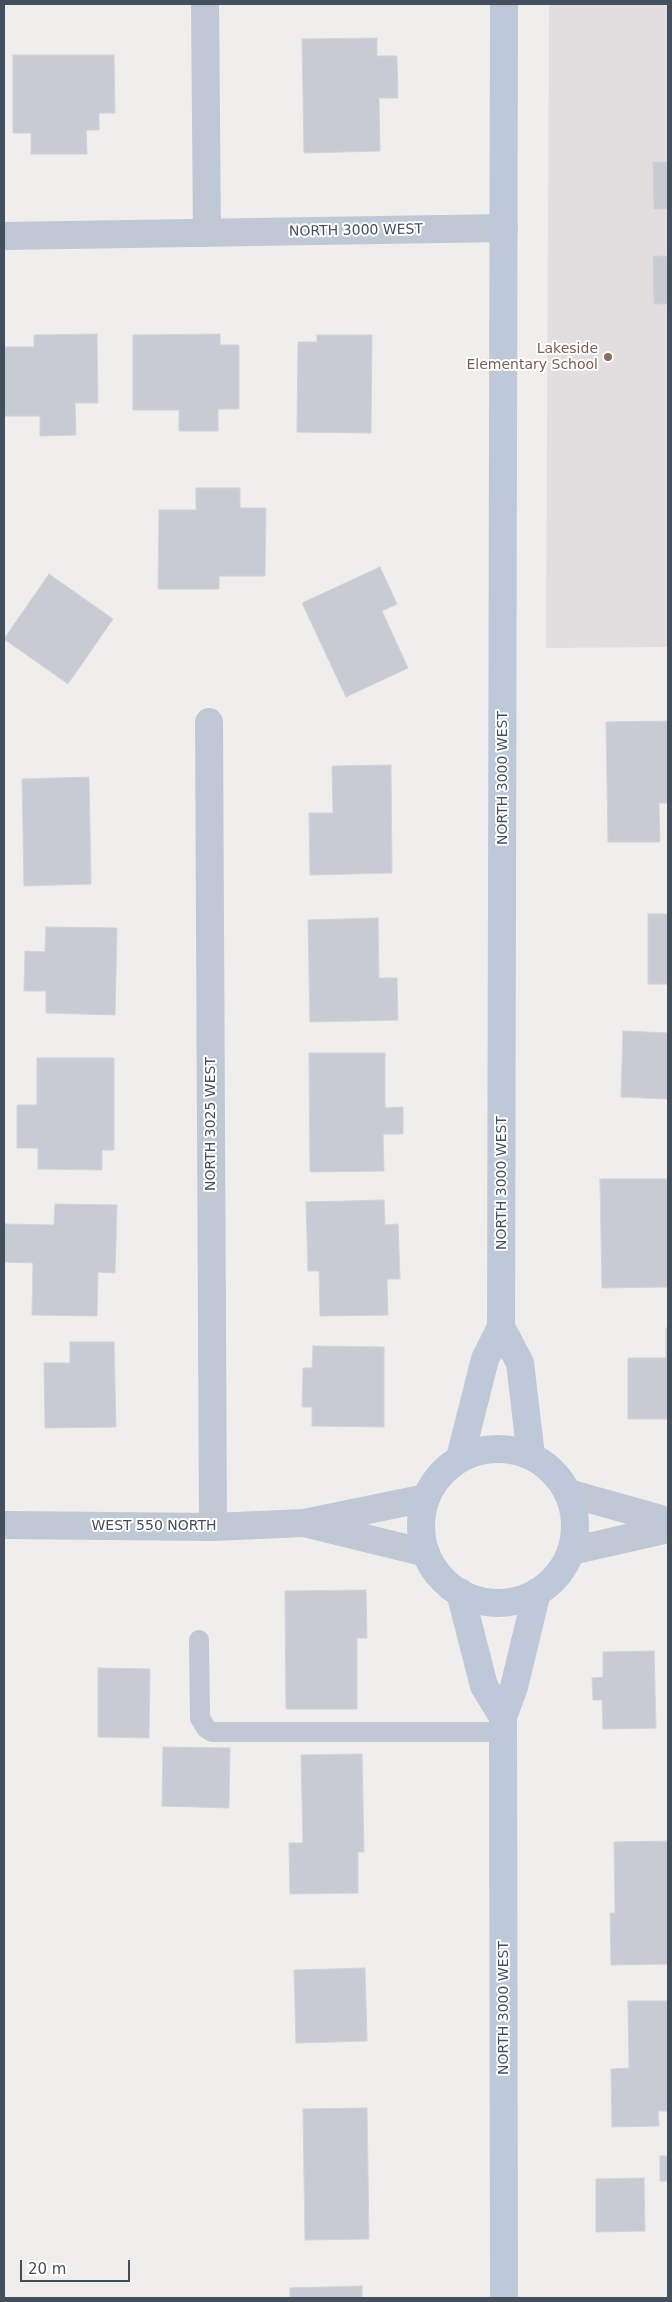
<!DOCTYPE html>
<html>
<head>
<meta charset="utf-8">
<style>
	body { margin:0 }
	#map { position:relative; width:672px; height:2302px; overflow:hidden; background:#f0eded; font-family:"DejaVu Sans",sans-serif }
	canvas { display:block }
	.frame { position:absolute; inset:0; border:5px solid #444f5d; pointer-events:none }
	.scale { position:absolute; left:20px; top:2260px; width:110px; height:22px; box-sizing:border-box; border:2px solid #444f5d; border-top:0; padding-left:6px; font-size:15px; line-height:18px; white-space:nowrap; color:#444f5d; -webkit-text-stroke:4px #fff; paint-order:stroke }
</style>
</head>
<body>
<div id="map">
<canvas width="672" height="2302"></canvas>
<div class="frame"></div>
<div class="scale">20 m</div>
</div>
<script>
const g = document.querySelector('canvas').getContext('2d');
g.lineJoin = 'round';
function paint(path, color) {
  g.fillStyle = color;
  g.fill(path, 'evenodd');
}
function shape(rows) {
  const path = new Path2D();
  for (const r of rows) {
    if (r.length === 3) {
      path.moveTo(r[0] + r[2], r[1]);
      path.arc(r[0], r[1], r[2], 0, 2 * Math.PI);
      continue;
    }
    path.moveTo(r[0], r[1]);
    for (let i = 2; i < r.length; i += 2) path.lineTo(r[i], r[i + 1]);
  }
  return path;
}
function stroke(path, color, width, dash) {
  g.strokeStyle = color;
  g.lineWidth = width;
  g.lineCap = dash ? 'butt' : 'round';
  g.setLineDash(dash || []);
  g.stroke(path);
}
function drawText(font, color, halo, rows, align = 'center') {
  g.font = font + ' "DejaVu Sans",sans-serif';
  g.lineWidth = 4;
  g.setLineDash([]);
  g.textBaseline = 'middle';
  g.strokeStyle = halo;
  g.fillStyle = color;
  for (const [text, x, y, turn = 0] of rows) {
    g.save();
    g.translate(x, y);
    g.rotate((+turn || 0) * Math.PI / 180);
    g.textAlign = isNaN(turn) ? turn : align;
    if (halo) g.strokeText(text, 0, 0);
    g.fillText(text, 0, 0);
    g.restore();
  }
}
paint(shape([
	[549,4,668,4,668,647,546,648]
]), '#e2dedf');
const building = shape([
	[377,38,377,56,397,56,398,98,379,98,380,151,304,153,302,39,377,38],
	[13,55,114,55,115,113,99,113,99,130,86,130,87,154,31,154,31,133,13,133,13,55],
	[653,162,668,162,668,209,654,209,653,162],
	[653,256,668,256,668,304,654,304,653,256],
	[97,334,98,403,75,403,76,435,40,436,40,416,4,416,4,347,34,347,34,335,97,334],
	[220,334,220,345,239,345,239,409,218,409,218,431,179,431,179,410,133,410,133,335,220,334],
	[317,335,372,335,371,433,297,432,298,342,317,342,317,335],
	[196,488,240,488,240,508,266,508,265,576,219,576,219,589,158,589,159,510,196,510,196,488],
	[380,567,397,604,382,611,408,668,346,697,302,603,380,567],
	[49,574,113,619,68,684,4,639,49,574],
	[668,721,668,803,659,803,660,842,608,842,606,722,668,721],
	[391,765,392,873,310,875,309,813,333,813,332,766,391,765],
	[89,777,91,884,24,886,22,779,89,777],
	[648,914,668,914,668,984,648,984,648,914],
	[378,918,379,978,397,978,398,1020,310,1022,308,920,378,918],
	[46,927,117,928,115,1015,46,1013,46,991,24,991,25,951,45,952,46,927],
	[623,1031,668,1033,668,1099,621,1097,623,1031],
	[309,1053,385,1053,385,1108,403,1107,403,1134,383,1134,384,1171,310,1172,309,1053],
	[37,1058,114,1058,114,1150,102,1150,102,1170,38,1169,38,1148,17,1148,17,1105,37,1105,37,1058],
	[600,1179,668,1179,668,1287,602,1288,600,1179],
	[384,1200,385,1225,398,1224,400,1279,387,1279,388,1315,320,1316,319,1271,308,1271,306,1202,384,1200],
	[55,1204,117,1205,115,1273,98,1272,97,1316,32,1315,33,1263,4,1262,4,1224,54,1225,55,1204],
	[666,1328,668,1328,668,1429,668,1419,628,1419,628,1358,666,1358,666,1328],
	[70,1342,114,1342,116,1427,45,1428,44,1363,70,1363,70,1342],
	[313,1346,384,1347,384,1427,312,1426,312,1407,302,1407,303,1368,312,1368,313,1346],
	[366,1590,367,1638,357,1638,357,1709,286,1709,285,1591,366,1590],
	[654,1651,656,1728,603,1729,602,1700,593,1700,592,1678,603,1677,603,1652,654,1651],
	[98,1668,150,1669,149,1738,98,1737,98,1668],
	[163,1747,230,1748,229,1808,162,1806,163,1747],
	[362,1754,364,1852,358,1852,358,1893,290,1894,289,1843,303,1843,301,1755,362,1754],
	[668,1841,668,1964,611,1965,610,1913,615,1913,614,1842,668,1841],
	[365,1968,367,2041,296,2043,294,1970,365,1968],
	[628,2001,668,2001,668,2111,658,2111,659,2126,612,2127,611,2069,629,2068,628,2001],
	[367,2108,369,2239,305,2240,303,2109,367,2108],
	[660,2156,668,2156,668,2181,660,2181,660,2156],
	[644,2178,645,2231,596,2232,596,2179,644,2178],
	[362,2286,362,2298,290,2298,290,2288,362,2286]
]);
paint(building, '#c9cbd4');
stroke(building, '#d1d2da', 1);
stroke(shape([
	[199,1640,200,1718,206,1728,212,1732,504,1732]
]), '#bfc8d4', 20);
stroke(shape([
	[205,4,207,233],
	[4,236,504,228],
	[209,722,213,1527],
	[568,1493,668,1521],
	[426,1498,304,1523,426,1553],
	[4,1525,213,1527,304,1523],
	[571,1551,668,1529]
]), '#bfc8d4', 28);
stroke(shape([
	[501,1327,520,1363,531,1456],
	[498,1526,77],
	[460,1458,485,1359,501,1327,504,4],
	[460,1592,484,1686,503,1717],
	[504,2298,503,1717,514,1687,537,1592]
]), '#bec8d9', 28);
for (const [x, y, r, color] of [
	[608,357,5,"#8d6e63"]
]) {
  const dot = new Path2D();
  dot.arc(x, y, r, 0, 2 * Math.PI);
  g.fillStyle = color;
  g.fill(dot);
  stroke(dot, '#fff', 2);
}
drawText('14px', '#444f5d', '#fff', [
	["NORTH 3000 WEST",356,231,-1],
	["NORTH 3000 WEST",503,778,-90],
	["NORTH 3025 WEST",211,1124,-90],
	["NORTH 3000 WEST",502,1183,-90],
	["WEST 550 NORTH",154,1526],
	["NORTH 3000 WEST",504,2008,-90]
]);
drawText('14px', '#785e54', '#fff', [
	["Lakeside",598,349],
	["Elementary School",598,365]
], 'right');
</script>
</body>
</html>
